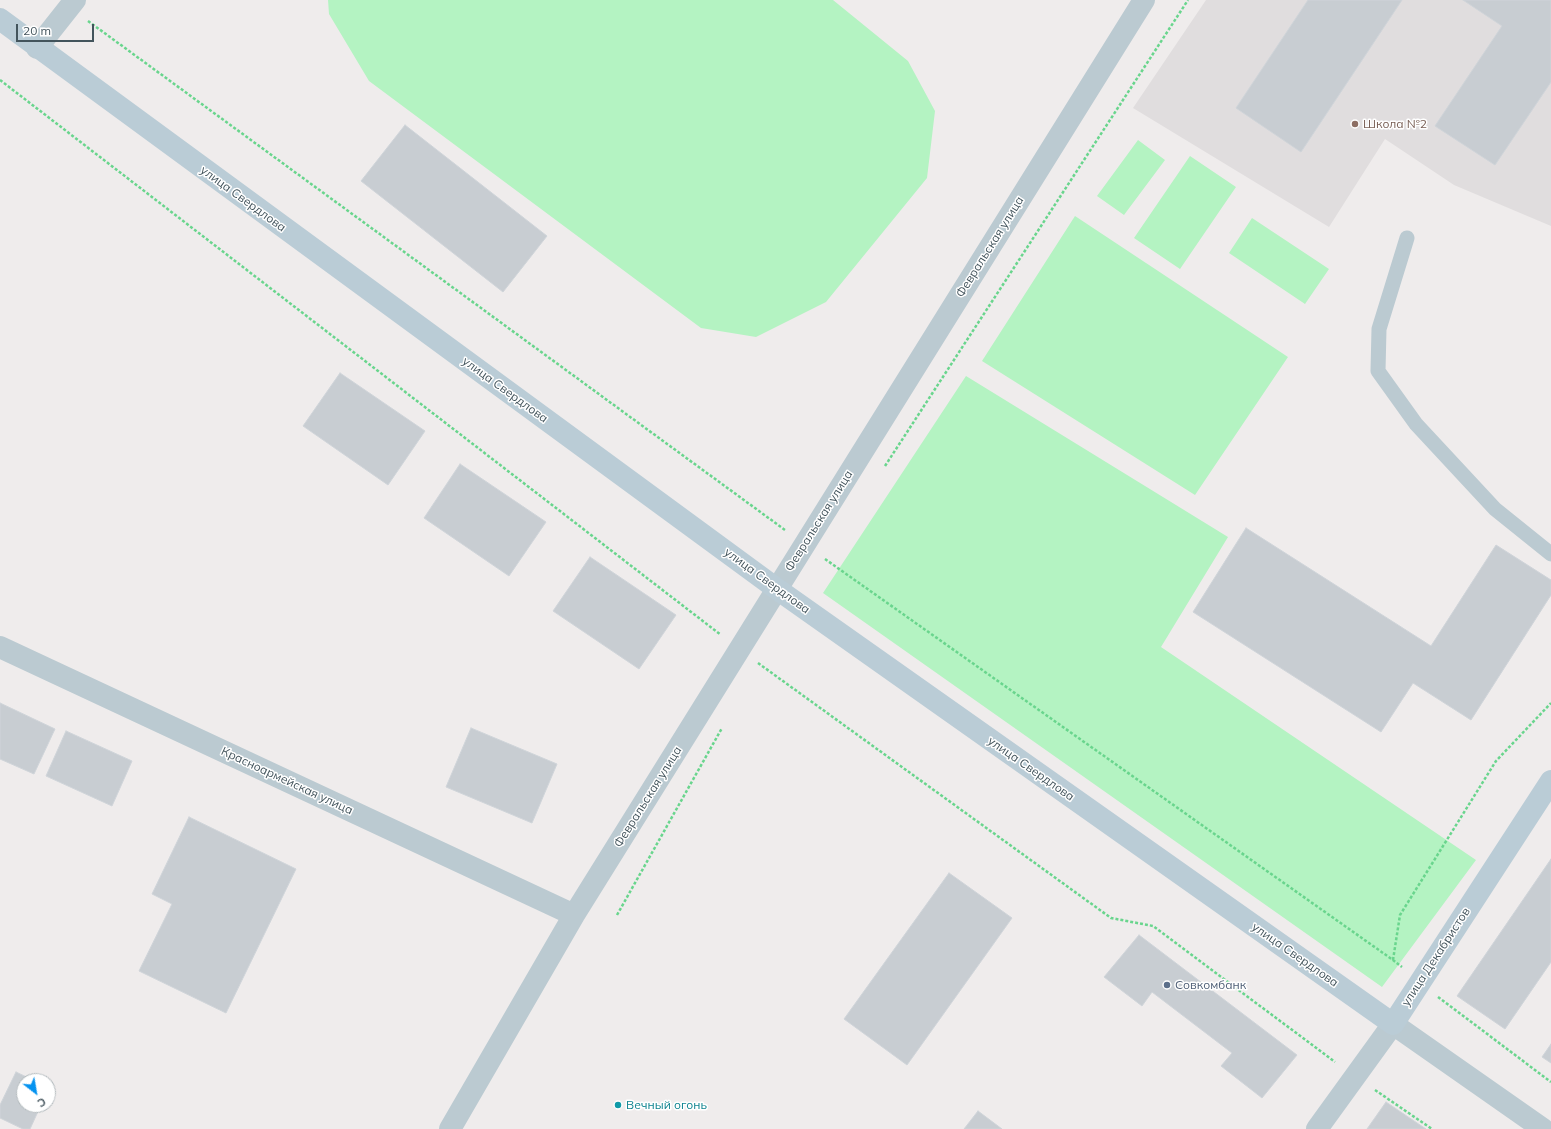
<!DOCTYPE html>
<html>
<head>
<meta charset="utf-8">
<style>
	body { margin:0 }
	#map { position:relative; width:1551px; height:1129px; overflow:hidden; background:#efecec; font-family:Mulish,sans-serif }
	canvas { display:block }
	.north { position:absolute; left:16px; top:1073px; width:40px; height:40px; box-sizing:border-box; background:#fff; border:1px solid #b4bbbe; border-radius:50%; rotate:149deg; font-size:11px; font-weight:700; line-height:16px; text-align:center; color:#43545c }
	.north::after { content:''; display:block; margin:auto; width:14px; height:18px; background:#0593f0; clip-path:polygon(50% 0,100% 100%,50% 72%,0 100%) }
	.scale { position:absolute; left:16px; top:24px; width:78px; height:18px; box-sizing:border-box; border:2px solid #43545c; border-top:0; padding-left:5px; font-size:12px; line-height:14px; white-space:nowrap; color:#43545c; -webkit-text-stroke:3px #fff; paint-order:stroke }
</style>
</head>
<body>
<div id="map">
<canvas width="1551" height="1129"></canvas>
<div class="north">С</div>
<div class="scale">20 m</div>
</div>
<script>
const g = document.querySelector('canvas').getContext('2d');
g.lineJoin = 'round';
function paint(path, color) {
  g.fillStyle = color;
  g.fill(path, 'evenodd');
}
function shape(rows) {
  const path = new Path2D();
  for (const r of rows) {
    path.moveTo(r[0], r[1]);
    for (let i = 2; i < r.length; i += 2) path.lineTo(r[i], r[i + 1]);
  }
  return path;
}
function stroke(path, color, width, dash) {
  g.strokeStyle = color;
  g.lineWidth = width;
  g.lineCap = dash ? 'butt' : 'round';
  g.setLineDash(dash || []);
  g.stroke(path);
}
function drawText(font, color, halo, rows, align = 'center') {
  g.font = font + ' Mulish,sans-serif';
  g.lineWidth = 3;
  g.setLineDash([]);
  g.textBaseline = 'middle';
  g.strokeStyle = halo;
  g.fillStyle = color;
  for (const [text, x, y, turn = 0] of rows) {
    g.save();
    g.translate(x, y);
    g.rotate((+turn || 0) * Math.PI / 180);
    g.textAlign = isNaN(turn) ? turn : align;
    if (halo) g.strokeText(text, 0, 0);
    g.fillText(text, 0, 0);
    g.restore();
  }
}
paint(shape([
	[1206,0,1551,0,1551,226,1454,185,1385,139,1329,227,1133,108]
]), '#e0ddde');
paint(shape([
	[328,0,833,0,908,61,935,111,927,178,826,302,756,337,701,328,369,81,329,14],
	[1138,140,1165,160,1124,215,1097,196],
	[1190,156,1236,187,1180,269,1134,238],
	[1075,216,1288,357,1195,495,982,361],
	[1252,218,1329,269,1305,304,1229,253],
	[966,376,1228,537,1161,647,1476,860,1382,987,823,593]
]), '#b4f3c2');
const building = shape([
	[1308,0,1402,0,1301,152,1236,108,1308,0],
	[1463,0,1551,0,1551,82,1495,165,1435,126,1502,26,1463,0],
	[405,125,547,236,503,292,361,181,405,125],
	[340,373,425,431,388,485,303,426,340,373],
	[460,464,546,522,509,576,424,518,460,464],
	[1246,528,1431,646,1496,545,1551,580,1551,595,1471,720,1413,683,1381,732,1193,612,1246,528],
	[590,557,676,615,639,669,553,611,590,557],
	[0,703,55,729,34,774,0,759,0,703],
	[471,728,557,764,532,823,446,787,471,728],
	[66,731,132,761,112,806,46,776,66,731],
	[189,817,296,869,226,1013,139,971,172,904,152,894,189,817],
	[1551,859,1551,962,1505,1029,1457,996,1551,859],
	[949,873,1012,918,907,1065,844,1019,949,873],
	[1139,935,1297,1055,1262,1098,1221,1066,1232,1053,1152,992,1142,1006,1104,977,1139,935],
	[1551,1044,1551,1063,1542,1057,1551,1044],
	[16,1072,35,1081,24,1081,24,1105,41,1105,30,1129,23,1129,0,1118,0,1105,16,1072],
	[1386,1102,1426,1129,1367,1129,1386,1102],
	[978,1111,1002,1129,964,1129,978,1111]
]);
paint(building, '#c8cdd2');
stroke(building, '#cfd4d9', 1);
stroke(shape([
	[88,21,785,530],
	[0,80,721,635],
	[885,466,1188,0],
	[825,559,1393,960,1402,967],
	[758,663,1111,918,1153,926,1335,1062],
	[617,915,722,728],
	[1393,960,1400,915,1496,761,1551,703],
	[1438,997,1551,1082],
	[1375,1090,1432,1129]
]), '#69d58d', 2.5, [3, 2]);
stroke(shape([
	[1407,238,1379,329,1378,371,1416,424,1495,509,1551,554]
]), '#bbcad1', 15);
stroke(shape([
	[777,589,1144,0]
]), '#bbcad1', 22);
stroke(shape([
	[37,48,75,0],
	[0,647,574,915],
	[450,1129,574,915,777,589]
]), '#bbcad1', 22);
stroke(shape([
	[1317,1129,1393,1024,1543,1129]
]), '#bbcad1', 22);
stroke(shape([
	[0,19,777,589,1393,1024,1551,781]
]), '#baccd6', 22);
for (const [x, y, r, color] of [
	[1355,124,4,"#8d6e63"],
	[1167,985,4,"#5c6f8a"],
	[618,1105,4,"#0f9aa8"]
]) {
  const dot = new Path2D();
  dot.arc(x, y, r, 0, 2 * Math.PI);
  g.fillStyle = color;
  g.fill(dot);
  stroke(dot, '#fff', 1.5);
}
drawText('12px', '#785e54', '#fff', [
	["Школа №2",1363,124]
], 'left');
drawText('12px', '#43545c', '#fff', [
	["улица Свердлова",243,199,36],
	["Февральская улица",990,247,-58],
	["улица Свердлова",505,390,36],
	["Февральская улица",819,521,-58],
	["улица Свердлова",767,581,36],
	["улица Свердлова",1031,769,35],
	["Красноармейская улица",287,781,25],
	["Февральская улица",648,797,-58],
	["улица Свердлова",1295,955,35],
	["улица Декабристов",1436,957,-57]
]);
drawText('12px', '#4e5e75', '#fff', [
	["Совкомбанк",1175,985]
], 'left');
drawText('12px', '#0d838f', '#fff', [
	["Вечный огонь",626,1105]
], 'left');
</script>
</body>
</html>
